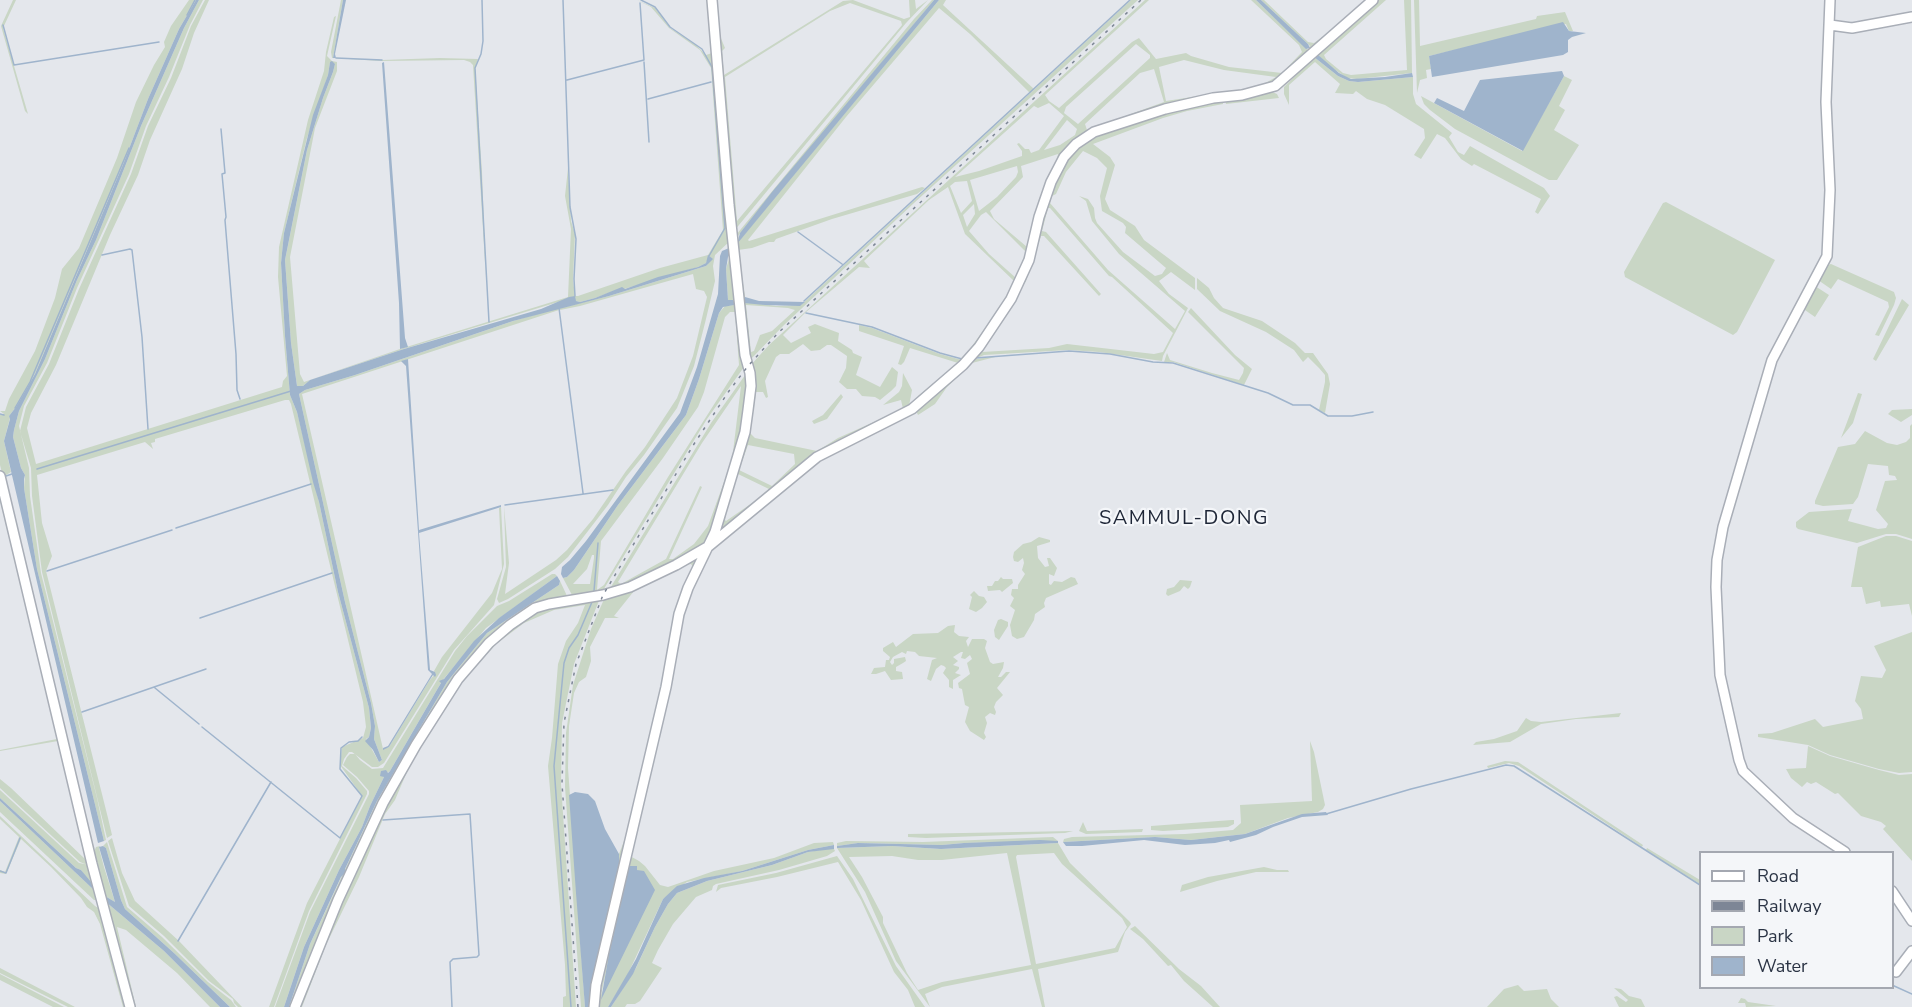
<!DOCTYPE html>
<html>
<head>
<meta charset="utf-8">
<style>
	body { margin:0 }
	#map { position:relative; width:1912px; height:1007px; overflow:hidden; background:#e4e7ec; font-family:"Nunito Sans",sans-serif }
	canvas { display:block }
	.legend { position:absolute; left:1699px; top:851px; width:195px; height:138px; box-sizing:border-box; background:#f4f6f9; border:2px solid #a4a8b1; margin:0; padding:8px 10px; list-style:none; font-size:18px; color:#2b3445 }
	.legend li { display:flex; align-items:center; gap:12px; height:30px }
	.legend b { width:30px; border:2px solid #a4a8b1 }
</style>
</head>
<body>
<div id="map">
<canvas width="1912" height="1007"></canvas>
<ul class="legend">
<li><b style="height:8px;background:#fff"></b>Road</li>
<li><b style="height:8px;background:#7d8696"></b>Railway</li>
<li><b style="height:16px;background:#c9d6c5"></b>Park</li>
<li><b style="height:16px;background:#9fb4cc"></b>Water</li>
</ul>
</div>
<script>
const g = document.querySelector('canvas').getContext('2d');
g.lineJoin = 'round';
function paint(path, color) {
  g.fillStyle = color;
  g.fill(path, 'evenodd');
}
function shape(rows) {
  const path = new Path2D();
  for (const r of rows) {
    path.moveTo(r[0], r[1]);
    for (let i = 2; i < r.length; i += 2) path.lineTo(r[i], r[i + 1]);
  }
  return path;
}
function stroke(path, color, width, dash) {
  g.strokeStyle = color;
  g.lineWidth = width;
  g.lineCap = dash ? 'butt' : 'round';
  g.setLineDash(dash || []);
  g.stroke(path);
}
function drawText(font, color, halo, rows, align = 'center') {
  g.font = font + ' "Nunito Sans",sans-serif';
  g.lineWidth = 4.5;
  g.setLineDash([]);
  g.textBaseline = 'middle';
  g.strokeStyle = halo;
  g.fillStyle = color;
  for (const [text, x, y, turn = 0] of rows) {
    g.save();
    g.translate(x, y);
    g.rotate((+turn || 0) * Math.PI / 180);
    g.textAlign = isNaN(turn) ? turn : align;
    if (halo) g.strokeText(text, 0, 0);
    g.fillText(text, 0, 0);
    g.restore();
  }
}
paint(shape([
	[13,0,16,0,3,28,28,114,25,111,1,26],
	[189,0,196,0,179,29,148,99,124,162,35,374,16,407,9,416,10,418,4,441,11,472,3,477,0,465,0,415,4,414,0,411,5,411,9,399,35,351,55,298,62,269,79,248,117,158,136,102,154,65,165,47,164,42,171,26],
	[199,0,203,0,190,25,169,77,146,126,129,174,77,288,47,363,24,406,19,426,29,468,30,496,41,573,97,798,106,840,104,841,37,569,24,488,25,475,21,468,13,437,14,430,19,411,45,359,77,280,96,240,141,126,184,28],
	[205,0,209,0,194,33,182,69,150,140,138,175,110,235,56,365,31,413,27,428,36,464,282,387,283,381,287,376,278,277,279,247,308,120,324,71,326,52,334,17,336,16,327,56,332,61,337,62,337,71,315,128,290,257,300,374,304,382,400,349,568,297,571,229,565,196,568,168,571,221,575,234,573,280,575,296,578,296,660,268,708,255,723,230,711,68,700,50,669,28,651,7,637,0,655,8,670,28,696,45,706,55,712,53,730,241,715,255,713,266,715,281,705,323,694,366,677,408,644,455,626,477,608,505,568,557,555,569,508,599,499,603,497,599,506,567,504,506,509,563,505,594,556,560,567,550,593,519,626,471,645,447,677,398,693,356,707,297,704,291,696,289,693,274,580,306,560,310,560,308,609,296,706,266,712,259,709,256,706,263,698,267,624,289,622,288,595,298,580,302,568,299,404,349,310,380,303,386,297,386,291,343,285,260,307,150,323,98,333,72,335,64,330,62,328,75,307,138,284,233,281,263,285,336,290,395,297,412,319,502,338,592,369,708,371,728,369,737,366,739,379,762,382,760,374,739,375,726,371,703,345,602,299,394,305,390,355,375,513,321,558,308,559,310,302,394,383,749,389,747,429,681,435,674,434,671,442,657,492,593,502,569,499,508,501,507,504,564,494,605,454,650,384,763,378,767,372,767,352,752,349,752,344,759,342,766,356,778,367,791,367,794,309,911,274,1007,269,1007,307,903,362,796,340,765,342,747,363,738,366,727,363,702,291,404,289,400,285,400,155,439,155,442,151,443,153,449,145,442,37,475,42,523,52,556,46,571,108,818,112,835,107,838,42,572,32,496,31,468,20,431,26,407,49,364,79,289,131,174,148,126,171,78,191,26],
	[341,0,343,0,333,58,382,60,440,58,478,59,475,68,482,172,486,279,473,65,470,62,464,60,381,61,332,58,331,52],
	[715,0,717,0,720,36,725,48,722,51,724,75,843,1,853,0,904,19,910,17,909,0,915,0,916,9,928,0,906,23,734,231],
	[850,3,901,21,902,25,737,221,725,77,830,11],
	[932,0,934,0,748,223,738,236,737,243,939,0,946,0,943,5,1034,89,1030,93,970,34,939,8,846,117,748,240,749,241,922,187,925,188,917,194,832,219,776,239,774,242,769,242,752,248,738,250,745,297,743,301,776,306,801,305,1131,0,1138,0,914,203,784,325,750,360,736,235,914,19],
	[746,305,788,308,795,310,772,331,760,335,754,351,751,352],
	[1145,0,1149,0,1045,95,1049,101,1059,108,1132,42,1139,38,1156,59,1186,53,1191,56,1229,67,1282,73,1302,52,1299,45,1251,0,1256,0,1308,50,1310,46,1261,0,1264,0,1308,42,1314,43,1336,27,1366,0,1369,0,1270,85,1121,120,1062,155,1026,259,1011,292,969,354,918,399,918,396,958,363,910,348,904,362,901,365,898,364,904,346,859,331,859,325,872,328,940,354,962,360,1001,306,1014,281,965,234,948,187,929,200,864,261,870,268,859,267,806,312,783,335,791,343,811,333,808,327,815,324,839,333,838,341,852,350,853,353,862,357,856,375,880,387,892,367,898,372,896,386,891,391,880,400,875,397,862,396,856,389,847,389,839,382,846,368,847,356,831,345,827,345,820,350,811,351,803,344,789,354,780,354,776,357,765,381,768,397,766,398,763,392,756,392,754,407,750,407,750,366,769,345],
	[1136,44,1150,55,1150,58,1078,124,1064,113,1066,107],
	[1184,60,1224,70,1276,77,1262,85,1244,89,1166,101,1159,67],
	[1154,69,1164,102,1087,130,1085,124,1140,73],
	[1049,103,1064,116,1039,150,1031,153,1029,149,1025,149,1019,143,1017,144,1022,151,1022,156,979,171,955,177,1034,106,1038,108],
	[1067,120,1077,129,1075,135,1060,145,1044,150],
	[1058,154,1057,159,1039,199,1027,247,994,219,990,211,1023,177,1021,166],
	[1017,166,1018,172,1016,177,997,197,979,211,970,180],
	[967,181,972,201,961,213,950,186,955,182],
	[974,204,975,214,967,227,963,215],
	[986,212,1026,252,1016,278,989,254,969,231,981,215],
	[1377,0,1386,0,1324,55,1326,59,1343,73,1351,75,1407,70,1404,0,1411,0,1412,73,1357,79,1347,78,1328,65,1317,54],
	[1414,0,1419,0,1420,46,1536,19,1537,16,1565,12,1573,31,1569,31,1566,24,1429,56,1431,69,1426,70,1427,78,1420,80,1417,93],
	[1314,57,1338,76,1349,81,1358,82,1413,77,1413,94,1416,104,1452,133,1449,137,1458,152,1464,155,1470,146,1544,188,1550,196,1538,214,1535,212,1541,199,1474,164,1472,166,1461,159,1445,138,1437,134,1421,159,1414,155,1425,138,1424,129,1385,105,1367,99,1356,91,1353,94,1335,93,1340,84,1315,62,1289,85,1289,105,1284,94,1284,87],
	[1564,76,1572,80,1559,106,1565,110,1554,130,1579,145,1557,180,1549,180,1455,129,1430,110,1424,104,1421,96,1522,151],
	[1272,92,1277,94,1279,98,1226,104,1225,99],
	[1223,100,1223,104,1187,111,1163,118,1093,144,1110,157,1115,165,1105,199,1110,210,1135,226,1144,240,1195,278,1195,290,1171,272,1159,281,1169,294,1188,308,1163,356,1162,361,1099,352,1068,350,984,355,975,359,999,356,972,363,947,387,935,404,918,415,916,411,960,372,1015,298,1032,263,1044,212,1053,186,1066,162,1081,145,1096,136,1152,117],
	[1083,151,1097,158,1107,168,1100,196,1102,211,1123,223,1126,227,1125,233,1166,268,1162,274,1155,276,1123,252,1097,223,1095,218,1094,208,1088,199,1079,196,1086,201,1092,221,1119,254,1185,311,1175,329,1108,270,1050,203,1052,196,1056,194,1066,172],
	[1048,208,1050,208,1109,276,1112,277,1173,333,1163,352,1154,354,1067,344,1049,348,982,352,1026,281,1041,236,1044,236,1099,296,1101,294,1046,232,1042,231],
	[1666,202,1775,260,1737,332,1733,335,1625,277,1624,272,1663,203],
	[731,252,744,367,707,419,602,592,576,597,572,595,563,578,567,577,574,570,618,505,686,415,699,379,719,313,725,306,734,305,731,300,728,300,726,269],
	[730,312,735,312,739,365,668,477,604,585,597,590,601,541,663,458,698,407,704,392,725,317],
	[592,555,594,555,594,558,590,584,573,584,587,569],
	[1831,264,1894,292,1896,298,1894,305,1879,336,1875,335,1889,307,1888,302,1838,279,1831,289,1818,280,1827,265],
	[1197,278,1209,288,1214,298,1223,308,1262,321,1295,343,1305,353,1313,353,1328,374,1330,384,1325,413,1319,410,1325,382,1325,375,1319,368,1308,357,1303,362,1294,350,1266,332,1220,311,1197,289],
	[1815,286,1829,295,1815,317,1802,308],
	[1902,299,1909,305,1876,361,1873,359],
	[1191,308,1235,355,1252,369,1244,385,1173,362,1164,362,1167,353,1170,360,1212,373,1239,380,1243,373,1244,368,1188,312],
	[748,371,743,434,711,535,700,548,634,582,609,590,711,423],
	[741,386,732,460,708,526,694,544,673,559,669,559,702,487,700,486,666,559,621,584,618,582,702,443],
	[903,373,912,390,909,406,837,443,724,528,720,526,750,411,752,411,750,433,755,438,817,451,838,438,903,409,901,400,883,405,899,392,902,386],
	[748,445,794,454,795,464,772,486,739,470],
	[738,474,769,489,755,501,726,521,725,520,726,513],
	[1858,393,1862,394,1853,423,1841,438],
	[841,394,843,397,827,419,814,424,812,421,823,415],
	[1912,409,1912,415,1901,422,1888,414,1892,410],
	[1912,424,1912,539,1896,534,1886,534,1857,543,1798,529,1796,527,1796,522,1809,512,1852,509,1848,521,1878,529,1886,528,1888,524,1876,510,1885,481,1897,480,1895,476,1889,475,1888,466,1868,464,1858,497,1853,504,1823,506,1815,504,1815,501,1838,447,1855,444,1865,431,1887,443,1897,445,1906,442,1910,438,1910,426],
	[0,485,90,863,85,864,80,862,0,788,0,779,11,788,85,859,58,741,0,751,0,750,57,739,0,500],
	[1886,536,1896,536,1912,541,1912,616,1909,604,1881,607,1880,601,1866,604,1862,587,1851,587,1858,547],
	[1039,537,1050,540,1050,542,1037,546,1038,558,1045,567,1049,566,1047,558,1050,558,1057,568,1054,576,1049,574,1049,584,1051,585,1054,581,1062,582,1071,577,1075,578,1078,584,1046,598,1044,603,1045,607,1035,614,1034,620,1024,637,1017,639,1012,636,1010,625,1015,610,1010,606,1014,598,1011,595,1012,589,1018,589,1018,585,1025,574,1022,570,1024,563,1023,558,1018,562,1014,561,1013,557,1014,552,1023,544,1031,542],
	[690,562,694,562,696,566,664,679,662,678,674,620,694,568,691,564,685,565,634,591,614,616,619,618,605,618,590,647,591,661,586,677,579,682,574,693,569,726,568,768,585,1007,581,1007,565,787,566,733,573,685,591,629,605,597],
	[552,574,555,574,557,576,486,628,442,681,390,771,383,775,384,777,370,806,362,827,339,870,304,947,284,1007,275,1007,310,912,369,794,369,791,357,777,343,765,347,757,350,754,355,754,360,760,372,769,383,768,455,651,467,636,497,606,509,601],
	[1001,577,1003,579,1012,579,1013,583,1002,592,1000,590,988,591,987,586,992,586,995,581,998,581],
	[1180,580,1192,581,1190,587,1188,589,1184,586,1180,591,1168,596,1166,594,1167,589,1174,587],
	[560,581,568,598,511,621,423,728,292,1007,289,1007,310,944,377,801,447,682,487,633,559,585],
	[974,591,979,596,984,597,987,602,982,608,976,612,969,609,972,597,970,595],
	[600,598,574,664,562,723,561,784,576,1007,563,1007,563,997,566,996,565,965,548,766,552,738,558,664,566,641,578,623,585,605,554,610,524,623,496,644,462,682,426,738,409,767,395,800,385,814,359,877,326,945,302,1007,298,1007,321,947,370,837,412,756,470,668,507,631,538,611],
	[1001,619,1008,622,1008,626,999,640,995,637,994,630,998,620],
	[955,625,954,632,959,636,969,637,966,641,968,647,972,639,984,639,987,641,985,648,990,662,993,664,1004,662,1003,668,998,677,1001,677,1006,672,1010,672,997,688,1003,695,996,702,994,707,996,712,995,715,990,713,985,717,987,723,984,733,986,737,984,740,970,731,965,722,969,707,965,705,962,689,959,688,958,683,970,674,967,663,972,659,970,655,965,659,961,658,963,652,961,652,953,657,958,661,953,665,959,667,959,669,955,673,961,675,953,680,953,689,949,687,949,680,943,673,946,668,944,666,941,665,936,669,931,681,927,679,932,660,937,658,919,656,915,652,907,651,906,654,902,652,893,657,890,662,892,665,894,663,894,659,905,657,906,661,903,663,896,667,896,671,902,672,903,679,891,680,885,671,876,674,871,674,874,668,885,667,886,660,889,660,890,657,883,651,883,648,893,642,896,647,913,634,938,633,948,626],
	[1912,632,1912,772,1899,773,1879,769,1830,755,1808,745,1758,737,1758,734,1772,733,1815,719,1823,727,1863,719,1861,709,1855,701,1861,676,1882,678,1886,670,1874,646],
	[663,687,598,957,619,864,619,854,626,836,661,688],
	[1621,713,1619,717,1576,719,1541,724,1510,742,1473,745,1476,742,1494,739,1517,731,1526,718,1531,721,1541,722],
	[1310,741,1314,752,1325,805,1323,809,1318,812,1288,818,1245,834,1191,840,1155,837,1063,842,1064,839,1072,837,1185,834,1233,830,1241,823,1240,805,1312,801],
	[1808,746,1830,756,1879,770,1899,775,1912,774,1912,861,1883,829,1886,826,1881,822,1861,816,1838,793,1835,794,1816,782,1811,784,1807,782,1802,787,1791,778,1786,769,1806,768],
	[1505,761,1518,762,1643,845,1642,847,1519,766,1509,763,1488,768,1487,766],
	[0,790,79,863,90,865,97,900,94,900,0,812,0,801,95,891,81,870,76,868,0,798],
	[0,816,95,906,100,909,127,1007,123,1007,100,924,94,912,87,907,81,898,51,867,21,839,6,874,0,873,0,870,5,872,19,837,0,819],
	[1232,820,1234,820,1234,824,1228,827,1163,831,1151,830,1151,826],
	[1083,822,1087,831,1143,829,1142,832,1086,834,1079,831],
	[1073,831,1065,833,926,838,908,837,908,834],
	[1053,837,1058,841,964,843,942,845,858,843,837,846,837,843,846,841,923,842],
	[112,838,122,873,135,901,179,941,242,1007,238,1007,234,1003,233,999,209,981,164,936,129,906,108,841],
	[107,842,127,907,162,937,208,982,231,1000,236,1007,230,1007,174,953,125,909,121,900,106,848,103,846],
	[833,842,834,845,808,850,742,871,687,882,663,899,626,978,608,1007,598,1007,609,947,630,856,639,861,645,866,660,885,668,887,714,871,774,858,814,843],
	[629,866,637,866,637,870,653,888,601,995],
	[1058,843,1070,863,1130,922,1131,924,1125,932,1118,952,1038,969,1045,1007,1042,1007,1032,969,942,987,925,994,930,1007,896,961,865,892,837,848,892,846,941,849],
	[1007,853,1031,965,942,982,918,990,907,973,883,923,883,917,862,877,849,857,892,856,918,860,942,860],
	[1054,853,1062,864,1122,918,1127,927,1115,948,1036,964,1016,857,1017,855],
	[100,846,99,848,104,867,115,902,105,896,94,852,96,847],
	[1647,848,1700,880,1700,884,1646,850],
	[826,849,834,849,835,851,827,856,779,870,716,884,713,886,712,890,696,897,673,924,658,950,652,963,662,968,640,1001,635,1004,627,1004,625,1007,611,1007,636,968,655,927,668,904,677,893,707,881,772,865,808,852],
	[837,856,853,879,896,966,925,1007,915,1007,908,990,894,972,861,900,838,862,777,877,721,888,716,892,718,885,776,873],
	[1264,867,1277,870,1288,870,1289,872,1256,872,1217,881,1180,892,1182,885,1208,877],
	[106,902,164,951,220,1007,210,1007,177,973,126,930,117,927,136,1007,133,1007],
	[1135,926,1179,969,1201,986,1220,1007,1213,1007,1184,981,1171,965,1168,966,1143,939,1130,929],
	[0,968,75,1007,68,1007,0,973],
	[0,974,64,1007,53,1007,0,980],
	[1518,985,1524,991,1547,989,1551,999,1559,1007,1487,1007,1504,989],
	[1614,988,1621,989,1629,996,1641,999,1645,1007,1619,1007,1614,997,1617,996,1626,1002,1628,1000],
	[1741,998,1745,999,1748,1002,1776,1006,1746,1007,1745,1003,1738,1003]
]), '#c9d6c5');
paint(shape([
	[196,0,199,0,184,28,141,126,96,240,77,280,45,359,19,411,14,430,13,437,21,468,25,475,24,479,24,488,37,569,104,841,98,843,4,441,10,419,9,416,16,407,35,374,124,162,148,99,179,29],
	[343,0,346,0,335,54,336,58,333,58],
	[934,0,939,0,737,244,740,233,772,192],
	[1256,0,1261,0,1308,44,1310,48,1306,49],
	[1563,22,1569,31,1586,33,1572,37,1568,40,1568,52,1563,55,1432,77,1429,56],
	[1317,54,1339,73,1351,79,1385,77,1412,73,1413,77,1358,82,1349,81,1338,76,1314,57],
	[332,61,335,64,333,72,323,98,307,150,285,260,291,343,297,386,303,386,310,380,404,349,541,309,569,297,575,296,576,301,580,302,595,298,622,287,625,289,658,277,698,267,706,263,708,255,713,259,706,266,609,296,513,321,355,375,305,390,299,394,345,602,371,703,375,726,374,739,382,760,379,762,373,750,365,741,369,737,371,728,369,708,338,592,319,502,313,482,297,412,290,395,285,336,281,263,284,233,313,115,328,75,330,62],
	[384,62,405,338,408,347,400,349,399,303,382,63],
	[1562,71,1564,76,1523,151,1434,103,1437,98,1464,111,1480,80],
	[729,248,731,252,728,257,726,269,728,300,733,300,735,303,734,305,723,307,719,313,699,379,686,415,618,505,574,570,567,577,563,578,561,574,562,567,570,560,586,541,680,413,697,367,718,294,720,256,722,251],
	[745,297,759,301,805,302,800,306,765,305,744,303],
	[408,359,419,530,501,505,501,507,419,533,430,670,435,672,436,675,435,677,433,675,429,681,389,747,383,750,383,748,388,746,432,674,428,670,406,366,401,361],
	[557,576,560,581,559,585,487,633,447,682,377,801,345,869,346,872,341,877,310,944,289,1007,284,1007,304,947,339,870,362,827,370,806,384,777,380,776,381,771,386,770,388,773,390,771,438,688,441,683,439,681,444,679,474,641,499,618],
	[575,792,588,794,595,801,605,829,619,854,619,864,598,957,590,1007,585,1007,576,893,569,795],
	[0,798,76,868,81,870,96,888,96,892,0,801],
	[1326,812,1328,815,1302,817,1273,827,1256,835,1230,842,1229,840,1215,843,1185,845,1144,840,1082,846,1066,846,1063,842,1155,837,1191,840,1245,834,1302,814],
	[1040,840,1058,841,1058,843,941,849,892,846,837,848,837,846,858,843,942,845,964,843],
	[834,845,834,849,808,852,772,865,707,881,677,893,668,904,655,927,633,974,611,1007,608,1007,636,959,663,899,677,886,704,878,742,871,808,850],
	[103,846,106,848,121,900,125,909,174,953,230,1007,220,1007,164,951,106,902,105,896,115,902,99,847],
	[629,866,637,866,637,870,644,871,655,890,601,1000,609,954]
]), '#9fb4cc');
stroke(shape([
	[482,0,483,41,481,54,475,68,489,322],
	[563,0,570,207,576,239,574,279,575,296],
	[641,0,655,7,670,27,702,49,712,67,725,228,709,256],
	[187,15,195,0],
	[3,25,14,65,159,42],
	[336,58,382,60],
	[644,62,649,142],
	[567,80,644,60,640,3],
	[648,99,711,82],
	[221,129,225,173,222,174,226,217,225,220,236,354,237,390,240,399],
	[798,232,842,264],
	[102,255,130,249,132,250,142,337,148,429],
	[804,301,1130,0],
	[559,308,583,493],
	[806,313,872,327,940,353,962,359],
	[975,358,1069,351,1110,354,1153,362,1173,363,1268,393,1293,405,1310,405,1328,416,1352,416,1373,412],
	[15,408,30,382,129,148],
	[0,414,4,415],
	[37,469,291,391],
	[6,476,12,474],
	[505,505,613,490],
	[176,528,311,484],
	[47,571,172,530],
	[594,591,598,543],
	[200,618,332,573],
	[155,688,199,724],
	[82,712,206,669],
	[202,727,340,838,362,796,340,769,341,748,349,742,358,741,362,737],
	[1326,814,1411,789,1506,765,1514,766,1700,885],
	[383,820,470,814,479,955,477,957,453,959,450,962,452,1007],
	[0,871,6,873,20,838],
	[178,941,271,782],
	[1892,985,1912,994],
	[571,1007,554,766,564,663,569,648,578,635,592,602]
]), '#9fb4cc', 1.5);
const secondary = shape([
	[1830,0,1826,102,1830,190,1827,256,1772,360,1723,527,1717,560,1716,587,1720,675,1739,760,1743,771,1793,818,1845,852],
	[1830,25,1852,28,1912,17],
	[0,476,92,864,130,1007],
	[1892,891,1912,921],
	[1896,972,1912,951],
	[295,1007,338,900,383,803,416,745,458,679,489,643,510,625,535,608,549,604,603,595,630,587,676,565,709,546,817,457,912,409,963,365,979,347,1011,299,1029,260,1039,217,1051,182,1064,157,1076,144,1094,132,1165,109,1213,98,1242,95,1275,86,1373,0],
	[594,1007,596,985,666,687,679,614,688,588,715,532,745,432,748,410,751,386,750,373,745,355,729,205,712,0]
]);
stroke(secondary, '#a9aeb7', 12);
stroke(secondary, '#fff', 9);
stroke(shape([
	[578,1007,562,784,564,723,576,664,603,595,694,444,729,391,748,366,778,333,1141,0]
]), '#7d8696', 1.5, [3, 6]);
g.letterSpacing = '1.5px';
drawText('20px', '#1d2536', '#f4f6f9', [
	["SAMMUL-DONG",1184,519]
]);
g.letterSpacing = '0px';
</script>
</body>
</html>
